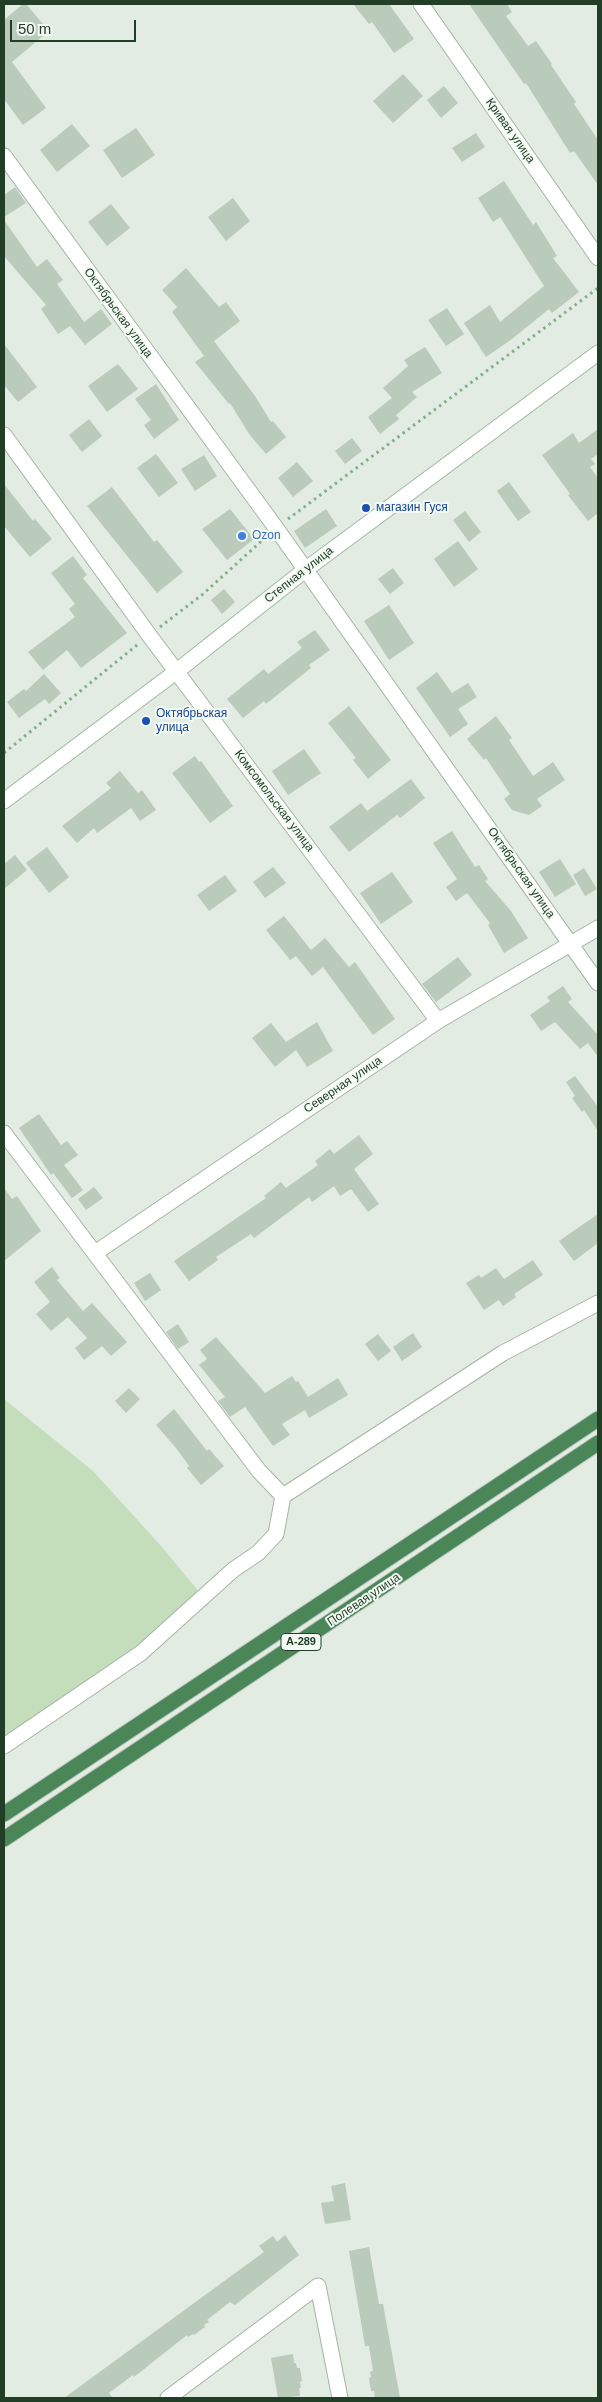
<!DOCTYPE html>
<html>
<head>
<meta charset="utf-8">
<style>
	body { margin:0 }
	#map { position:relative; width:602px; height:2402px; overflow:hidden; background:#e2ece2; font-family:Helvetica,sans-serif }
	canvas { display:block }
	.frame { position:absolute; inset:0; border:5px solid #223e27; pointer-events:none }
	.scale { position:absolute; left:10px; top:20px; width:126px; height:22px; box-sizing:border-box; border:2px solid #223e27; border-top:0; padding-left:6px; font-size:15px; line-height:18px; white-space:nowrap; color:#223e27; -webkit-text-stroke:4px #f3f9f3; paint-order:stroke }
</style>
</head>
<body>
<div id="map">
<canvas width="602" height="2402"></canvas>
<div class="frame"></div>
<div class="scale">50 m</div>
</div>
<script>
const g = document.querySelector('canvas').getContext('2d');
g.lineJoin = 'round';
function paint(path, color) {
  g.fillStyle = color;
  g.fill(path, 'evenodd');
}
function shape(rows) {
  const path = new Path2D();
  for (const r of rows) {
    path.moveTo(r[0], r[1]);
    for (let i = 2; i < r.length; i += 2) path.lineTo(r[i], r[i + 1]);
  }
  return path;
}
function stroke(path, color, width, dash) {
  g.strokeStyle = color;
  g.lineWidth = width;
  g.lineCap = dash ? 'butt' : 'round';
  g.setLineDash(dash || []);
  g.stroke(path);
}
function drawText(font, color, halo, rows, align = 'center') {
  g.font = font + ' Helvetica,sans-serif';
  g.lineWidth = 4;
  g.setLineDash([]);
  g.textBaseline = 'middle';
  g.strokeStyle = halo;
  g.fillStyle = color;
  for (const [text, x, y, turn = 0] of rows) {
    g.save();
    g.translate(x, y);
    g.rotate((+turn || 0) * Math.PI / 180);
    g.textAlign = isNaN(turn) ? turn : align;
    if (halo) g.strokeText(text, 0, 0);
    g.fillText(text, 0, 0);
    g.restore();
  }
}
paint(shape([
	[4,1399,93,1471,162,1547,209,1604,4,1740]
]), '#c4ddbb');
paint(shape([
	[23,4,26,4,49,31,12,62,46,108,23,125,4,99,4,20],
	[353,4,389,4,414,39,394,53,372,22,369,24],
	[469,4,507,4,512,12,506,16,528,46,536,41,552,64,551,65,576,102,574,104,598,140,598,185,574,151,570,153,526,83,524,84],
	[403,74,423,96,393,123,373,101],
	[444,86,458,103,441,118,427,100],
	[72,124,90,146,57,172,40,150],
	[136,128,155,155,122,178,103,150],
	[476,133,485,147,462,162,452,148],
	[504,181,533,225,536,222,557,256,553,258,579,292,552,313,549,309,512,339,486,357,464,323,490,305,500,322,544,286,500,217,493,222,478,198],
	[15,187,26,203,4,217,4,195],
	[233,198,250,221,226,241,208,217],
	[111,204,130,228,107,246,88,222],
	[4,220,37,267,47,259,63,280,57,284,84,322,101,309,112,324,85,345,70,326,58,334,41,309,46,305,4,256],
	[186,268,219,307,226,302,240,321,214,341,255,396,271,422,273,421,286,437,266,454,249,434,230,403,229,404,195,362,204,356,172,312,177,307,162,290],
	[447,308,464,334,446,346,428,320],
	[4,344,37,387,18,402,4,385],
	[425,347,442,373,412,392,417,397,396,415,399,419,380,434,368,417,392,398,383,388,408,366,404,360],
	[118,364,138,389,107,412,88,386],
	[156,384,179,420,154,439,144,425,151,420,135,399],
	[89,419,102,436,82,452,69,435],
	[598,429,598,454,591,459,595,464,590,467,598,478,598,513,588,521,568,495,570,494,542,455,573,433,579,443],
	[352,438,362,451,345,464,335,451],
	[156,454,178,483,159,497,137,468],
	[204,455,217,476,195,491,181,469],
	[297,462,313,481,293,497,278,478],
	[509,482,531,512,518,521,497,491],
	[4,484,33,521,35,519,52,539,30,557,4,526],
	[112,487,154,542,157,540,183,572,157,593,87,506],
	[230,509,254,539,227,560,202,529],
	[326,509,337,526,305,548,294,531],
	[465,511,481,532,469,542,453,520],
	[458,541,478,569,454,587,434,559],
	[73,556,87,575,83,578,127,633,81,668,67,650,43,670,28,652,75,617,69,609,75,604,51,573],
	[393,568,404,583,390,594,378,579],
	[224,589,235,602,222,614,211,600],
	[389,605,414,643,389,660,364,621],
	[315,630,330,650,309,665,311,668,266,704,264,701,243,718,227,699,264,669,268,674,302,648,297,642],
	[437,672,452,693,468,683,477,697,458,709,468,724,450,737,416,688],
	[44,674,61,693,49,704,45,699,19,718,7,702,24,689,26,691],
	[349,706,391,760,368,779,353,760,356,758,328,723],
	[496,716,512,738,509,740,533,776,553,762,565,780,537,799,542,806,529,815,512,810,504,799,510,794,486,758,484,760,467,739],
	[304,749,321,773,288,795,272,771],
	[195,756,199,762,201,761,233,806,210,823,172,773],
	[120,771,138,793,142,790,156,810,140,821,131,808,97,833,94,828,77,843,62,826,111,788,106,783],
	[411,779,425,798,400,818,397,815,349,852,329,827,361,803,367,811],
	[452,831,475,867,479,865,488,879,485,881,511,911,528,938,504,953,488,925,490,923,467,893,456,901,446,887,457,879,433,843],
	[47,847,69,877,49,893,26,863],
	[15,855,27,870,4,889,4,864],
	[560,859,576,884,555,897,539,872],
	[273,867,286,883,265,898,253,882],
	[584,868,597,889,585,896,573,875],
	[392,872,413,902,381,924,360,893],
	[225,875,237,891,209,911,197,895],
	[284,916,311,950,325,938,349,967,355,962,395,1019,373,1035,323,967,312,976,296,956,290,960,266,930],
	[458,957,472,975,436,1002,422,984],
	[563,986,572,999,568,1002,598,1035,598,1057,588,1043,580,1049,555,1022,541,1031,530,1015,550,1001,547,997],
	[317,1022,333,1051,307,1067,296,1050,275,1067,252,1038,271,1023,286,1042],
	[575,1076,598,1107,598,1131,584,1110,582,1112,572,1098,575,1096,566,1082],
	[39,1114,61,1145,67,1141,78,1155,64,1165,83,1190,72,1198,53,1173,51,1175,19,1128],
	[359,1135,373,1154,354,1169,379,1204,368,1212,351,1189,340,1196,334,1186,312,1202,309,1197,254,1238,251,1234,216,1257,218,1260,189,1281,174,1261,266,1198,264,1196,281,1182,286,1188,318,1165,315,1161,330,1149,334,1154],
	[94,1187,103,1198,86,1210,78,1199],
	[4,1188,12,1199,17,1196,41,1231,4,1261],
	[598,1214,598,1243,574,1261,559,1241],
	[533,1260,543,1275,514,1294,516,1297,503,1306,499,1300,484,1310,466,1283,479,1275,481,1278,496,1268,504,1279],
	[52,1267,60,1278,57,1280,83,1311,92,1303,127,1342,111,1356,102,1346,84,1360,75,1348,87,1338,68,1317,51,1331,36,1314,50,1302,34,1282],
	[150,1273,161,1290,145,1301,134,1283],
	[178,1324,189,1342,178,1349,166,1332],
	[413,1333,422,1347,402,1361,393,1347],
	[378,1334,391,1351,378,1361,365,1344],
	[216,1337,265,1393,292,1376,296,1382,298,1381,308,1397,338,1378,348,1395,309,1418,305,1410,282,1424,290,1435,273,1446,245,1407,230,1417,218,1401,225,1397,199,1365,207,1359,200,1350],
	[129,1388,140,1399,126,1413,115,1401],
	[174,1409,207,1451,209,1449,224,1466,201,1485,187,1468,189,1466,176,1448,156,1425],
	[345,2183,351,2220,325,2224,321,2203,334,2201,331,2186],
	[285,2235,299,2255,235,2305,230,2302,207,2320,209,2322,204,2325,205,2327,194,2335,193,2334,188,2337,187,2335,134,2377,133,2375,109,2393,113,2398,64,2398,264,2252,259,2246,273,2236,277,2242],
	[369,2247,379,2304,383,2304,400,2398,375,2398,374,2391,371,2391,369,2378,371,2377,370,2372,373,2371,369,2346,365,2346,349,2251],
	[293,2354,294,2363,296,2363,297,2368,300,2368,302,2381,300,2382,301,2388,299,2388,300,2396,278,2398,271,2358]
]), '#bacabb');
const minor = shape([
	[421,4,598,258],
	[4,156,276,528,598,983],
	[4,435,149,635,438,1021],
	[4,1133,259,1471,283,1496,276,1534,258,1553,233,1570,141,1653,4,1746],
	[95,1253,438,1021,598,928],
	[283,1496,503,1353,598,1303],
	[168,2398,318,2286,340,2398]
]);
const secondary = shape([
	[4,801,177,671,305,570,598,353]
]);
const trunk = shape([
	[4,1814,598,1419],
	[4,1839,598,1443]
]);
stroke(minor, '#a5b4a6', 17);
stroke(secondary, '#a0b8a4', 17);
stroke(trunk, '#c1c9c3', 17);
stroke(shape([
	[288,519,598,288],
	[160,627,203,594,266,537],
	[4,753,137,645]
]), '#83b089', 3, [2.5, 4]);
stroke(minor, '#fff', 15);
stroke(secondary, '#fff', 15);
stroke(trunk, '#4a8658', 15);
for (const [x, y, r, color] of [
	[366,508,5,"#1a4fb4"],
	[242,536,5,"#3f7fe0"],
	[146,721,5,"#1a4fb4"]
]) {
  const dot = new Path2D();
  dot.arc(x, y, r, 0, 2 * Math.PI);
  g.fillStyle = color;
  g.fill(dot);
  stroke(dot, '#f3f9f3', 2);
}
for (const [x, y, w] of [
	[301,1642,40]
]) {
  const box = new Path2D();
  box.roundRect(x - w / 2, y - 8.5, w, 17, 4);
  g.fillStyle = '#f3f9f3';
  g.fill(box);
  stroke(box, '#223e27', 1);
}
drawText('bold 11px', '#223e27', null, [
	["А-289",301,1642]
]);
drawText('12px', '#223e27', '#f3f9f3', [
	["Кривая улица",510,131,55],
	["Октябрьская улица",118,313,54],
	["Степная улица",299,575,-38],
	["Комсомольская улица",274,801,53],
	["Октябрьская улица",521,873,55],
	["Северная улица",343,1085,-34],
	["Полевая улица",364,1600,-34]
]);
drawText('12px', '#164399', '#f3f9f3', [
	["магазин Гуся",376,508],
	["Октябрьская",156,714],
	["улица",156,728]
], 'left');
drawText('12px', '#366cbe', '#f3f9f3', [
	["Ozon",252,536]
], 'left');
</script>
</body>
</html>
